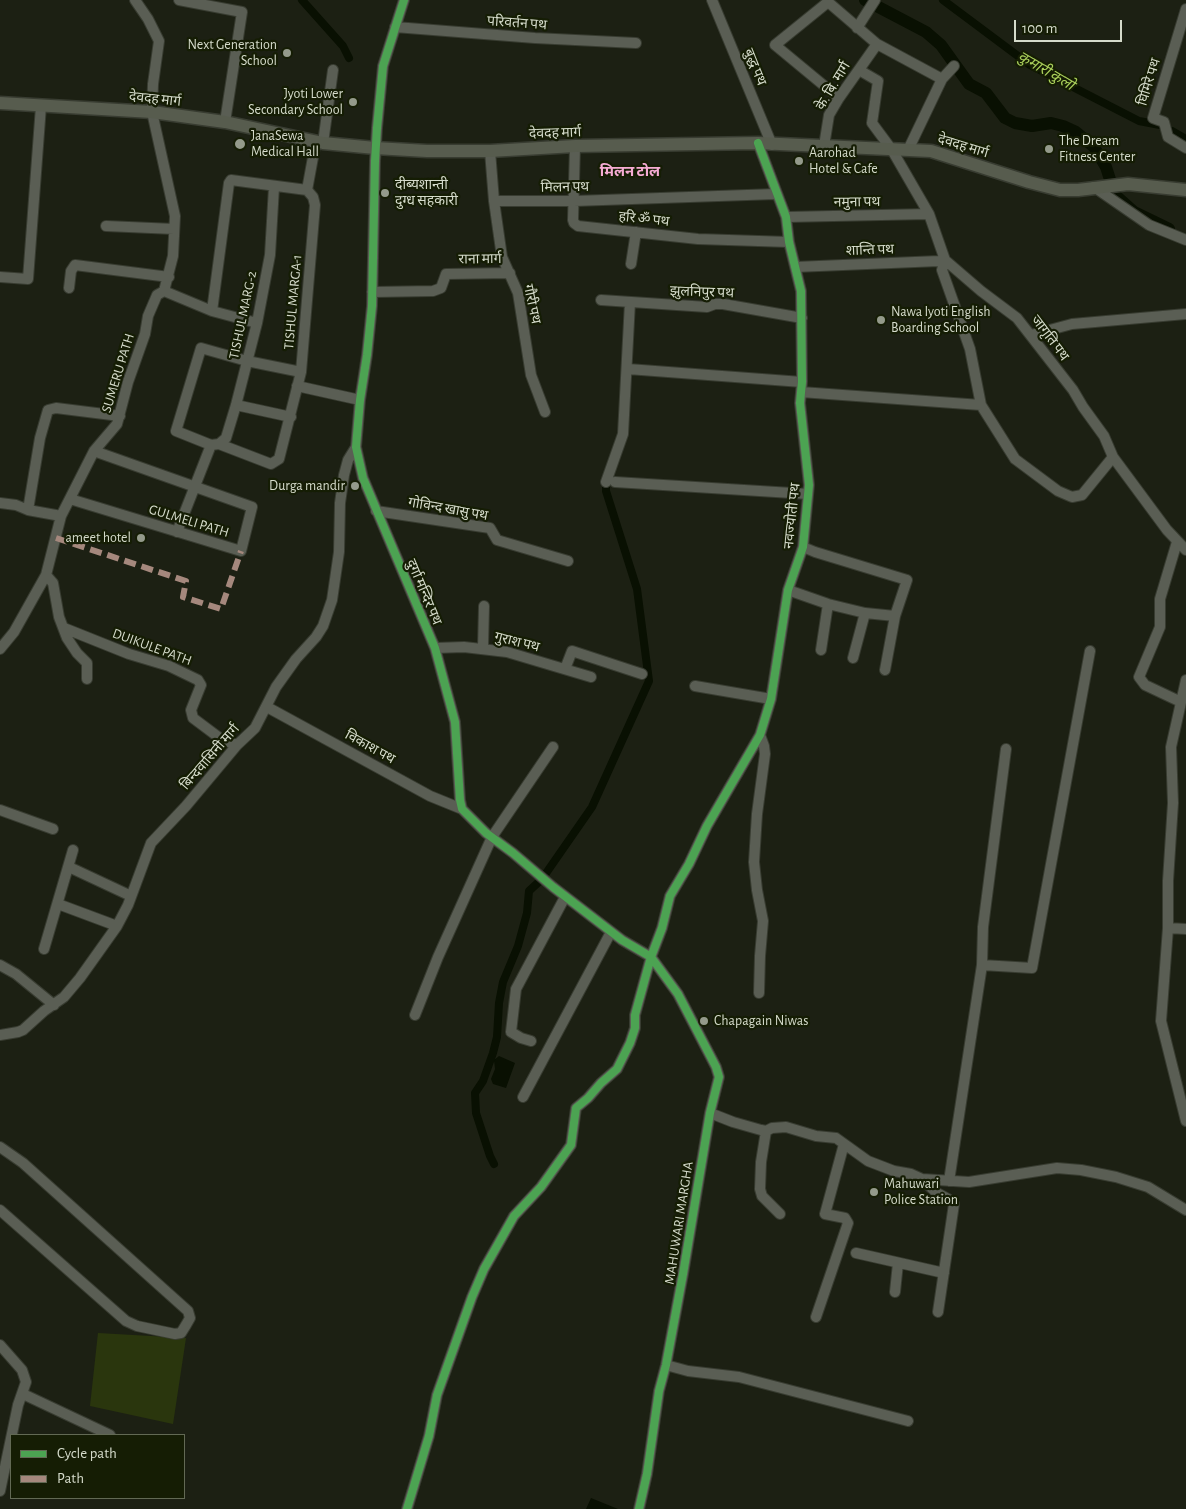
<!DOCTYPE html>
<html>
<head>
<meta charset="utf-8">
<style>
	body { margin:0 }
	#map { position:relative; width:1186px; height:1509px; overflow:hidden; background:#1c2013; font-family:"Alegreya Sans",sans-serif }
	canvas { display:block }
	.legend { position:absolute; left:10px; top:1434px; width:175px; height:65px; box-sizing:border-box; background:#151d04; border:1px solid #626954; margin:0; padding:6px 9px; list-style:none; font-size:15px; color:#d5dbcb }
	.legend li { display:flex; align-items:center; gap:10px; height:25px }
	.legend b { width:25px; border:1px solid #626954 }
	.scale { position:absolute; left:1014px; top:20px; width:108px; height:22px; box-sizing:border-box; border:2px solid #d5dbcb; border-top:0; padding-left:6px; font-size:15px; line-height:18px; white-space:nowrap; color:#d5dbcb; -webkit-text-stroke:4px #151d04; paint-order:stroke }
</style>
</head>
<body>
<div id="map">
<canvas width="1186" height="1509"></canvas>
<ul class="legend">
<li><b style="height:6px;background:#4ca352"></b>Cycle path</li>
<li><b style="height:6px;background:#a5887d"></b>Path</li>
</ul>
<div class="scale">100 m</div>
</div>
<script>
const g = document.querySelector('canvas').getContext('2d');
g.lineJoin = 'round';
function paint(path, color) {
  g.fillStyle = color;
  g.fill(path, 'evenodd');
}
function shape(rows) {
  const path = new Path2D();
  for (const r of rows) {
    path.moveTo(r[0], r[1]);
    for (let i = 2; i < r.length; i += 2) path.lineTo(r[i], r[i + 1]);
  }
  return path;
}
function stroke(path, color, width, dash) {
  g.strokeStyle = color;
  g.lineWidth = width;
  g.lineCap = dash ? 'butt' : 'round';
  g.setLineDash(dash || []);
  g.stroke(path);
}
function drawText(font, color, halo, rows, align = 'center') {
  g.font = font + ' "Alegreya Sans","Noto Sans Devanagari",sans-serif';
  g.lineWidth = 4.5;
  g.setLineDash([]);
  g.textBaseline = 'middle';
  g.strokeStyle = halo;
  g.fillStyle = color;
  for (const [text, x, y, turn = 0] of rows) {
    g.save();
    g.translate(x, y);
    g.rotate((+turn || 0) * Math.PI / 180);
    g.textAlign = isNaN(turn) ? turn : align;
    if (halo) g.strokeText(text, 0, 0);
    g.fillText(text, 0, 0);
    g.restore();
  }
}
paint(shape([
	[98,1333,186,1338,173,1424,90,1406]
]), '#2a360d');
paint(shape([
	[499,1056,515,1063,506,1088,493,1084,491,1079,495,1069,494,1060],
	[591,1498,618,1509,586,1509]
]), '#091002');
stroke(shape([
	[302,0,343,46,349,58],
	[943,0,1030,65,1139,121,1160,125],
	[1172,131,1186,139],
	[494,1164,490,1156,476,1113,475,1093,483,1081,493,1053,497,1037,499,1003,503,982,518,946,527,913,529,891,542,879,592,807,649,681,637,589,606,491,606,482]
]), '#091002', 8);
stroke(shape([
	[865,0,926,32,941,45,969,84,986,93,1005,118,1015,123,1032,126,1051,123,1063,126,1076,132,1094,147,1106,167,1115,195,1134,212,1169,229]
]), '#091002', 12);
const minor = shape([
	[179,0,242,12,225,122],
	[404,0,383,66,377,128,375,161,372,306,367,355,360,400,356,447,363,478,435,648,455,722,460,800,462,809,486,833,513,853,553,887,622,940,651,957,678,994,716,1067,719,1077,710,1113,683,1274,666,1365,659,1391,647,1474,639,1509],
	[712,0,772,145],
	[1186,9,1153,118,1164,122,1168,137,1186,148],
	[395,27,535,38,636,43],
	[857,28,875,0],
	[859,70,878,81,872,123,892,150,929,214,945,260,981,291,1017,318,1073,390,1083,407,1104,436,1113,457,1167,530,1186,550],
	[942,79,954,66],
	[839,98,775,45,828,2,877,44,942,79,908,150],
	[323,143,333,70],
	[575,146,573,220,574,223,578,226,698,239,789,242],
	[824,146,829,115,839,98,877,44],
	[490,151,494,201,574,201,776,194],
	[1094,187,1149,225,1186,240],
	[494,201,502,257,518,293,531,375,545,412],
	[786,217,929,214],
	[106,226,174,229],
	[945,260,942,270,970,349,981,405,1015,459,1058,491,1072,497,1082,495,1113,457],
	[631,264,636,232],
	[795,267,939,261,945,260],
	[0,277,28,279,41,106],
	[69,288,71,271,75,265,169,277],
	[164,291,212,311,257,323],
	[372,292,433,291,441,288,446,274,510,273],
	[601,300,707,307,715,304,723,304,802,318],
	[212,311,229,183,231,180,307,190,316,141],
	[1031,335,1072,324,1186,314],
	[628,369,802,382],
	[301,372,247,361,201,348,176,431,211,445,219,444,271,464,279,459,301,372,315,205,313,197,307,190],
	[297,386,360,400],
	[801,392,981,405],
	[236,405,291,417],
	[219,444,226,438,236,405,257,323,270,255,274,187],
	[606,482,623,434,630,302],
	[615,482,808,494],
	[70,499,241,551,252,507,94,451],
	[0,503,16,505,28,510,61,516],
	[28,510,40,438,48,410,56,408,120,416],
	[376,511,490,528,497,540,568,561],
	[177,532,211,445],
	[1177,542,1160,599,1160,627,1139,677,1145,685,1181,702],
	[46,575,53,583,59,617,67,638,77,653,87,663,87,679],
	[788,590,828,604,865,613,895,616,907,580,815,552,803,547],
	[64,628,129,654,169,666,198,680,201,685,191,710,193,718,221,739,237,745],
	[435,648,464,647,507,652,591,677],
	[483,648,484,606],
	[0,649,14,632,46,575,61,516,94,451,117,424,128,382,145,334,148,316,157,295,164,291,173,256,175,216,152,112,153,84,159,41,148,19,135,0],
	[821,650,828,604],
	[853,658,865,613],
	[565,669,572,651,642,674],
	[885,670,895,616],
	[1186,680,1171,747,1173,803,1168,881,1168,928,1161,1021,1186,1121],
	[695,686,771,699],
	[267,707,430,796,462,809],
	[0,810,53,829],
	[69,867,131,896],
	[58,904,117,926],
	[1168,928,1186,929],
	[44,949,73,850],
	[0,965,16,974,54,1005],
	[982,965,1032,968,1090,651],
	[759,993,760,956,763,921,757,890,754,862,757,814,765,754,764,746,760,735],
	[415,1015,438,957,492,837,553,747],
	[0,1035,18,1032,23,1030,44,1011,64,997,80,978,117,926,128,905,151,843,186,806,237,745,255,728,276,687,296,659,316,637,323,626,332,600,339,552,340,503,344,475,348,460,356,447],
	[531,1041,521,1038,511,1032,516,989,565,897],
	[523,1097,611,932],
	[710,1113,733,1122,761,1130,766,1131,772,1128,786,1127,816,1136,836,1138,868,1161,894,1171,911,1174,922,1179,969,1182,1057,1168,1081,1170,1116,1177,1148,1187,1186,1210],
	[766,1131,761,1162,760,1189,762,1196,780,1214],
	[0,1147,23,1163,188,1311,190,1318,186,1325,181,1333,175,1334,137,1326,126,1321,0,1210],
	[922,1179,937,1193,948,1199,954,1204,938,1312],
	[949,1181,982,965,983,927,1006,749],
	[856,1253,944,1273],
	[895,1292,898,1263],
	[816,1317,848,1223,845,1218,825,1214,844,1144],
	[0,1345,22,1370,26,1382,18,1405,0,1491],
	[666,1365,688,1371,739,1377,908,1421],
	[23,1394,110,1435],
	[407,1509,429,1436,437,1395,472,1297,484,1269,514,1216,541,1187,571,1145,576,1108,588,1098,601,1083,617,1069,630,1043,635,1028,635,1015,651,957,662,928,670,896,689,864,707,826,760,735,771,699,788,590,803,547,809,485,800,403,802,382,801,291,789,242,786,217,758,143]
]);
const major = shape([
	[0,103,152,112,225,122,323,143,375,148,427,151,490,151,575,146,758,143,931,151,1029,182,1060,190,1078,190,1128,184,1186,190]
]);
stroke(minor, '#383c31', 12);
stroke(major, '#383c31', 15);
stroke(minor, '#5a5e54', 10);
stroke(major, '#575c4e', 12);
stroke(shape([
	[56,538,186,581,183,597,221,609,241,551]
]), '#a5887d', 6, [12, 6]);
stroke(shape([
	[404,0,383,66,377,128,375,161,372,306,367,355,360,400,356,447,363,478,435,648,455,722,460,800,462,809,486,833,513,853,553,887,622,940,651,957,678,994,716,1067,719,1077,710,1113,683,1274,666,1365,659,1391,647,1474,639,1509],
	[407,1509,429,1436,437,1395,472,1297,484,1269,514,1216,541,1187,571,1145,576,1108,588,1098,601,1083,617,1069,630,1043,635,1028,635,1015,651,957,662,928,670,896,689,864,707,826,760,735,771,699,788,590,803,547,809,485,800,403,802,382,801,291,789,242,786,217,758,143]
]), '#4ca352', 8);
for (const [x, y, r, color] of [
	[287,53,5,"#949a8b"],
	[353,102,5,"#949a8b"],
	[240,144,6,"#949a8b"],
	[1049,149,5,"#949a8b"],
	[799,161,5,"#949a8b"],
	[385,193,5,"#949a8b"],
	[881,320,5,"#949a8b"],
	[355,486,5,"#949a8b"],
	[141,538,5,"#949a8b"],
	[704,1021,5,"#949a8b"],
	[874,1192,5,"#949a8b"]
]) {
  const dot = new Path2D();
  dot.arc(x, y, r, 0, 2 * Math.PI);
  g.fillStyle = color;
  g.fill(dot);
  stroke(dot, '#151d04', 2);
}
drawText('14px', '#d5dbcb', '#151d04', [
	["परिवर्तन पथ",517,23,4],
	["बुद्ध पथ",755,67,68],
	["घिमिरे पथ",1149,82,-73],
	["के. बि. मार्ग",833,86,-59],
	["देवदह मार्ग",155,99,6],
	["देवदह मार्ग",555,133,-2],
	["देवदह मार्ग",963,146,17],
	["मिलन पथ",565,187,-1],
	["नमुना पथ",857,202,-1],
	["हरि ॐ पथ",644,219,6],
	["शान्ति पथ",870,250,-2],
	["राना मार्ग",480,259,-1],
	["झुलनिपुर पथ",702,292,2],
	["TISHUL MARGA-1",293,302,-85],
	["गौरी पथ",532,304,78],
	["TISHUL MARG-2",243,315,-78],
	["जागृति पथ",1050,338,53],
	["SUMERU PATH",118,373,-73],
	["गोविन्द खासु पथ",448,509,10],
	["नवज्योती पथ",792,516,-84],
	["GULMELI PATH",189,521,17],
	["दुर्गा मन्दिर पथ",424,592,67],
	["गुराश पथ",517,642,14],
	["DUIKULE PATH",152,647,20],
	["विकाश पथ",370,747,29],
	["बिन्दवासिनी मार्ग",210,757,-49],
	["MAHUWARI MARGHA",679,1223,-81]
]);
drawText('14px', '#d5dbcb', '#151d04', [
	["Next Generation",277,45,"right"],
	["School",277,61,"right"],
	["Jyoti Lower",343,94,"right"],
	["Secondary School",343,110,"right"],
	["JanaSewa",251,136],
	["Medical Hall",251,152],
	["The Dream",1059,141],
	["Fitness Center",1059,157],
	["Aarohad",809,153],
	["Hotel & Cafe",809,169],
	["दीब्यशान्ती",395,185],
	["दुग्ध सहकारी",395,201],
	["Nawa Iyoti English",891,312],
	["Boarding School",891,328],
	["Durga mandir",345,486,"right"],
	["ameet hotel",131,538,"right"],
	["Chapagain Niwas",714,1021],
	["Mahuwari",884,1184],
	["Police Station",884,1200]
], 'left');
drawText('italic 15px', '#aad05b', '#151d04', [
	["कुमारी कुलो",1046,71,30]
]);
drawText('bold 15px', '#f5abd3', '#151d04', [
	["मिलन टोल",630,171]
]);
</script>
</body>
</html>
